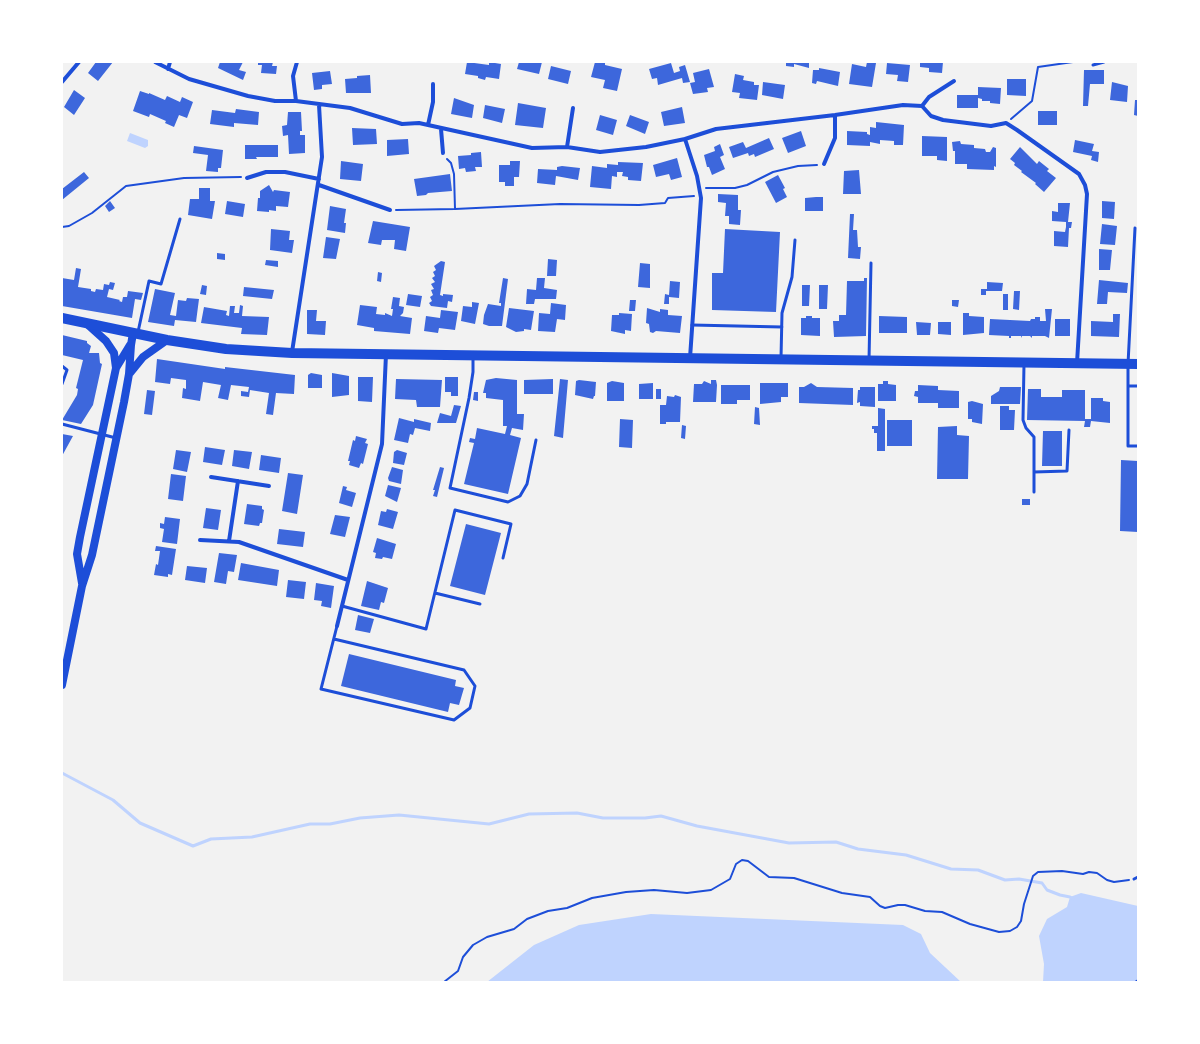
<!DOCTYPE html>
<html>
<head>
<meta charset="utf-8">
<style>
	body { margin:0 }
	#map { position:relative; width:1200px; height:1044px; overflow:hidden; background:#f2f2f2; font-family:Lato,sans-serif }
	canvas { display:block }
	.frame { position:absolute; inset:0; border:63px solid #fff; pointer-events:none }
</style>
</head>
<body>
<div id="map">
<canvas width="1200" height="1044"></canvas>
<div class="frame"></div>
</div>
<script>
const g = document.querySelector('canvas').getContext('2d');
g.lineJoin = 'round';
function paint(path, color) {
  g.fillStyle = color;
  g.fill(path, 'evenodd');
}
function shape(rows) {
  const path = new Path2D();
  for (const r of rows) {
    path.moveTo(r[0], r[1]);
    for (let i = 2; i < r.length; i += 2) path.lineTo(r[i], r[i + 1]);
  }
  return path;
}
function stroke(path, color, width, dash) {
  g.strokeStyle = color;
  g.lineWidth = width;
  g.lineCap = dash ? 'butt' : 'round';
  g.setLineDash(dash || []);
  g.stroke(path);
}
paint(shape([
	[130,133,148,140,148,146,145,148,127,141],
	[1081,893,1138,906,1138,982,1043,982,1044,964,1039,936,1047,919,1067,907,1070,897],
	[651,914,903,925,921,934,930,953,961,982,487,982,534,945,579,925]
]), '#bfd3fe');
stroke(shape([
	[62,773,113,800,140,823,193,846,211,839,252,837,310,824,330,824,360,818,399,815,489,824,529,814,577,813,603,818,645,818,661,816,697,826,789,843,836,842,858,849,906,855,951,869,978,870,1005,880,1019,879,1042,883,1047,890,1060,895,1070,897,1073,899]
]), '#bfd3fe', 3);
paint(shape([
	[96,62,113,62,98,81,88,73],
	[220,62,243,62,239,70,246,72,243,80,218,68],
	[258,62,273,62,272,66,277,66,276,74,261,73,262,65,258,65],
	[467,62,489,65,489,62,501,64,499,79,486,77,485,80,478,78,478,76,465,74],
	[519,62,542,62,539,74,517,69],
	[595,62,605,62,605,65,622,69,617,91,603,88,605,80,591,77],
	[786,62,809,62,809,68,794,64,794,67,786,66],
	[867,62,876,63,872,87,849,84,852,64,866,67],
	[920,62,943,62,942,73,929,72,929,68,920,67],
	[671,63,674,73,680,71,679,67,685,65,690,82,683,83,682,78,658,85,657,78,652,79,649,69],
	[887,63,910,65,908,82,897,81,898,75,886,74],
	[551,66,571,71,568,84,548,79],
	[819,68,840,72,838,86,817,81,816,84,812,83,813,70,819,70],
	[709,69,714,87,707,88,708,92,693,94,690,83,695,82,693,73],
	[1084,70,1104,70,1104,84,1090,84,1088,106,1083,106],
	[330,71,332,84,322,85,322,89,314,90,312,73],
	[735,74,744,76,743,80,754,82,754,85,759,85,757,100,739,98,740,93,732,92],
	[370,75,371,93,346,93,345,79,357,78,357,76],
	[1007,79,1026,79,1026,96,1007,95],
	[763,82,785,85,783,99,762,95],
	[1112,82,1128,86,1127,102,1110,100],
	[978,87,1001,88,1000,104,990,103,990,101,982,101,982,99,978,98,978,108,957,108,957,95,978,95],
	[74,90,85,98,74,115,64,107],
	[140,91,149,94,149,93,165,100,167,96,180,102,182,97,193,102,187,118,179,115,174,127,165,123,166,121,150,114,149,117,133,111],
	[454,98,474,105,472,118,451,114],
	[1135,100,1138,100,1138,116,1134,115],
	[518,103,546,108,543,128,515,125],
	[485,105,505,109,502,123,483,118],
	[682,107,685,123,664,126,661,112],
	[236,109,259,112,258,125,234,123,234,127,210,124,212,110,235,113],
	[1038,111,1057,111,1057,125,1038,125],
	[288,112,301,112,302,131,300,131,300,135,305,135,305,153,289,154,288,135,283,136,282,126,287,125],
	[600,115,617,120,613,135,596,130],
	[630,115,649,122,645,134,626,126],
	[876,122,904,125,903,145,894,145,894,141,880,140,880,144,870,142,870,146,847,145,847,131,867,132,867,134,870,135,870,127,876,128],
	[352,128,376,129,377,144,353,145],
	[801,131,806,146,788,153,782,138],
	[922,136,947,137,947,161,937,160,937,156,922,156],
	[769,138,774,149,755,157,754,154,749,156,748,153,733,158,729,147,743,142,746,148],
	[408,139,409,154,387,156,387,140],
	[1075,140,1094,144,1092,151,1099,152,1098,162,1091,160,1092,156,1073,152],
	[960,141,961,144,974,145,974,148,985,149,986,152,990,152,993,147,996,148,996,167,994,166,994,170,967,169,967,164,955,164,955,151,953,151,952,142],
	[720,144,724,155,720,157,725,169,712,175,709,167,707,167,704,155,715,151,714,147],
	[245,145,278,145,278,157,256,157,257,159,245,159],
	[194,146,223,150,221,168,218,168,218,172,206,171,208,155,193,153],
	[1020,147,1037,164,1039,161,1049,169,1047,171,1056,178,1044,192,1035,184,1036,183,1021,172,1022,171,1014,165,1015,163,1010,159],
	[481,152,482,167,475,167,476,171,466,172,465,168,459,169,458,156,471,155,471,153],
	[677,158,682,177,671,180,669,174,656,177,653,165],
	[341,161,363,164,361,181,340,179],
	[510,161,520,161,519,177,514,177,514,186,505,186,505,182,499,182,499,165,510,165],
	[618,162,643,163,641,181,628,180,628,177,622,176,623,172,617,172,617,177,612,176,611,189,590,187,592,166,607,168,607,164,618,165],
	[562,166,580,168,578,180,556,176,555,185,537,183,538,169,557,170,557,167],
	[859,170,861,194,843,194,844,171],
	[84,172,89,178,62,200,62,189],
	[450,174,452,191,428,193,426,195,417,196,414,179],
	[778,175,785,188,783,189,787,197,776,203,765,182],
	[269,185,273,192,274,190,290,192,288,207,276,206,276,211,269,210,269,212,257,211,258,198,260,198,260,191],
	[199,188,210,188,210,201,215,201,212,219,188,215,190,199,199,199],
	[718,194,738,195,738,210,741,210,740,225,729,224,729,216,725,216,726,203,718,202],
	[816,197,823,197,823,211,805,211,805,198],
	[110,201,115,208,109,212,105,206],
	[227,201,245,204,243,217,225,214],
	[1102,201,1115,202,1114,219,1102,218],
	[1058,203,1070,203,1068,222,1072,222,1071,228,1069,228,1068,247,1054,246,1054,231,1065,232,1066,227,1066,222,1052,221,1052,211,1058,212],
	[330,206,346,209,344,223,346,223,345,233,327,230],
	[850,214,854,214,853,230,857,230,858,247,861,247,860,259,848,258],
	[373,221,410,227,406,251,394,249,395,240,382,240,381,245,368,243],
	[1102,224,1117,226,1115,245,1100,244],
	[271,229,290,231,289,240,294,240,292,253,270,250],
	[725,229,780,232,776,312,712,310,712,273,723,273],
	[326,237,340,239,336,259,323,258],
	[1099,249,1112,250,1110,270,1099,270],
	[217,253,225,254,225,260,217,259],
	[548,259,557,260,556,276,547,276],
	[266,260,278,261,278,267,265,265],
	[441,261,445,262,440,295,443,296,443,294,453,295,452,302,448,301,447,308,431,306,429,303,432,301,430,297,433,295,431,290,434,289,431,284,435,282,432,278,435,276,433,272,436,270,434,266],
	[640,263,650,264,650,288,638,287],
	[76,268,81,269,78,287,91,289,91,291,95,292,96,289,103,290,104,284,109,285,110,282,115,283,113,290,109,289,107,297,120,300,119,301,122,302,123,297,127,297,128,291,143,293,141,300,135,299,132,318,62,306,62,278,74,280],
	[378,272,382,273,381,282,377,281],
	[503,278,508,279,502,326,489,326,483,324,484,315,488,304,501,306,501,303,499,303],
	[537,278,545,278,544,288,557,290,556,299,535,299,534,304,526,304,527,289,536,290],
	[864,278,867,278,866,336,834,337,833,321,839,321,839,315,846,315,847,281,864,281],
	[1099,280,1128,283,1127,293,1108,292,1107,304,1097,304],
	[670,281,680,282,679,298,669,297,669,304,664,304,665,294,669,295],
	[987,282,1003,283,1002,291,986,291,986,295,981,295,981,289,987,289],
	[202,285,207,286,206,295,200,294],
	[802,285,810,285,809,306,802,306],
	[819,285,828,285,827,309,819,309],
	[244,287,274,290,272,299,243,296],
	[155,289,175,293,170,315,176,316,178,300,186,301,187,298,199,299,196,322,175,320,174,326,148,322],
	[1014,291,1020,291,1019,310,1013,309],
	[408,294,422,296,420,307,406,305],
	[1003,294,1008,294,1008,310,1003,310],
	[393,297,400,298,399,306,404,307,403,313,400,316,412,318,410,334,374,331,374,328,357,325,360,305,377,307,376,314,385,315,385,313,392,316,393,309,391,309],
	[630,300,636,300,635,311,629,311],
	[952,300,959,300,958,307,952,306],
	[472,302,479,303,475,324,461,321,463,306,472,307],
	[551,303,566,305,565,320,557,319,555,332,538,331,539,313,550,314],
	[240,305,243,306,242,316,269,317,267,335,241,334,242,328,201,323,204,307,227,311,226,315,229,316,230,306,235,306,234,313,239,313],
	[509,308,534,311,531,330,524,329,524,331,516,332,506,327],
	[647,308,660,312,660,309,668,310,668,315,682,316,680,333,656,331,653,333,650,332,649,324,646,323],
	[1045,309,1052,309,1049,338,1045,336,1032,336,1032,338,1030,336,1022,336,1022,338,1021,336,1011,336,1011,338,1009,338,1009,336,989,335,990,319,1030,321,1031,319,1035,319,1035,317,1040,317,1040,321,1046,321],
	[307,310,317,310,316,321,326,321,325,335,307,334],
	[441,310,458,312,455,330,439,328,438,333,424,331,426,316,440,318],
	[619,313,632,314,631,331,625,330,625,334,611,331,612,315,619,315],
	[963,313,969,313,969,316,984,317,984,333,963,335],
	[1113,314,1120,314,1119,337,1091,336,1091,321,1113,322],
	[806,316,812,316,812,318,820,318,820,336,801,335,801,318,806,318],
	[879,316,907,317,907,333,879,333],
	[1055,319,1070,319,1070,336,1055,336],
	[916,322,931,323,930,335,917,335],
	[938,322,951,322,951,335,938,334],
	[62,335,87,341,87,343,91,346,89,353,99,353,100,363,102,364,93,405,81,424,62,420,77,395,78,389,76,388,83,360,62,355],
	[157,359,225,369,225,367,295,375,294,394,276,393,273,415,266,414,269,393,250,390,249,397,241,396,241,391,248,392,249,387,231,385,228,400,218,398,221,385,203,382,200,401,182,398,183,388,186,389,186,380,171,378,170,384,155,382],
	[311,373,322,375,322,388,308,388,308,375],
	[332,373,349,376,349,395,332,397],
	[358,377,373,377,372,402,358,401],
	[445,377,458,377,458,396,451,396,451,392,445,392],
	[496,378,517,380,517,414,524,414,523,430,512,428,510,435,521,438,508,494,464,484,474,443,469,442,470,438,475,439,477,428,505,434,507,426,503,426,503,400,486,398,486,393,483,393,486,380],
	[396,379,442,380,440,407,417,407,416,400,395,399],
	[553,379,553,394,524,394,524,380],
	[560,379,568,380,563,438,554,436],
	[579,380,596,382,595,396,594,396,593,399,575,395,576,381],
	[711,380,716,380,717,385,716,402,693,402,694,384,702,384,704,381,711,384],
	[612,381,624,383,624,401,607,401,607,383],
	[883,381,888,381,888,384,896,385,896,401,878,401,878,384,883,384],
	[653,383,653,399,639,399,639,384],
	[760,383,788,383,788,397,781,397,781,402,760,404],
	[811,383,817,387,853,388,853,405,799,403,799,387,804,387],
	[721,385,750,385,750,400,737,400,737,404,721,404],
	[918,385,938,386,938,390,959,391,959,408,938,408,938,403,918,403,918,397,914,396,915,391,918,391],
	[860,387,875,387,875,407,860,406,860,402,857,403,858,390,860,390],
	[1000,387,1021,387,1020,404,991,404,991,396,999,391],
	[656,389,661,389,661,399,656,399],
	[1028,389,1041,389,1041,397,1062,397,1062,390,1085,390,1085,419,1091,419,1091,398,1103,398,1103,401,1110,402,1110,423,1091,421,1090,427,1084,427,1085,421,1027,420],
	[147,390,155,391,152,415,144,414],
	[474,392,478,392,478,401,473,400],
	[675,395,681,397,680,422,666,422,666,424,660,424,660,405,666,405,667,396,674,397],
	[972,401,983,404,982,424,972,422,972,419,968,419,968,402],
	[454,405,461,406,456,423,437,423,440,413,451,416],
	[1000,406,1009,406,1009,410,1015,410,1014,430,1000,430],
	[755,407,759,408,760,425,754,424],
	[878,408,885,409,885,451,877,451,877,433,874,433,874,429,872,429,872,426,878,426],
	[399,418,414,422,414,419,431,423,430,431,415,428,413,435,410,434,408,443,394,440],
	[620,419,633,420,632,448,619,447],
	[887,420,912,420,912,446,887,446],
	[682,425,686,426,685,439,681,438],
	[957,426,957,435,969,436,968,479,937,479,938,427],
	[1043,431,1062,431,1062,466,1042,466],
	[62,434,73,436,62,456],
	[356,436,367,439,365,443,368,444,363,464,361,463,359,468,349,465,350,461,348,461,353,440,355,441],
	[205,447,225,450,222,465,203,462],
	[176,450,191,452,187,472,173,469],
	[234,450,252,452,249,469,232,466],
	[397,450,407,453,404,465,393,463,394,452],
	[261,455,281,458,279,473,259,470],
	[1121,460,1138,461,1138,532,1120,531],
	[392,467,403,470,401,484,389,481,388,478],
	[440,467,444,468,437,497,433,496,435,490,433,490],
	[288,473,303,475,297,514,282,511],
	[171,474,186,476,183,501,168,499],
	[388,485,401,488,397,502,385,496],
	[343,486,347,487,346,490,356,493,352,507,339,503],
	[1022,499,1030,499,1030,505,1022,505],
	[247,504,262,506,262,509,264,510,262,523,260,523,259,526,244,524],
	[206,508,221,510,218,530,203,528],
	[387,509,398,512,393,529,378,525,381,511,386,512],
	[335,515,350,517,345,537,330,534],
	[165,517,180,519,177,544,162,542,164,529,160,528,160,523,164,524],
	[466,524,501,533,485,595,450,586],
	[279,529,305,532,303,547,277,544],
	[377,538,396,544,392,559,383,557,382,559,375,558,376,553,373,552],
	[156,546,176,549,172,575,168,574,168,577,154,575,156,564,158,565,160,551,155,551],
	[219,553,237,555,234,572,228,571,226,584,214,582],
	[241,563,279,570,277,586,238,580],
	[187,566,207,568,205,583,185,580],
	[288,580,306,582,304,599,286,597],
	[367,581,388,588,384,603,381,602,379,610,361,606],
	[316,583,334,586,331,608,321,606,322,601,314,600],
	[358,615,374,619,370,633,355,630],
	[349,654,456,680,455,686,464,688,459,705,450,703,448,712,341,686]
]), '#3d67dc');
stroke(shape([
	[1011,119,1032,101,1038,67,1073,62],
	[447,159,451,163,454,174,455,209],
	[706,188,735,188,747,185,773,172,798,166,817,165],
	[396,210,455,209,560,204,639,205,665,203,668,198,694,196],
	[62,227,69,226,92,213,126,186,184,178,241,177],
	[444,982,458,971,463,957,473,945,487,937,514,929,527,919,548,911,567,908,592,898,626,892,654,890,687,893,711,890,730,879,736,864,742,860,748,861,769,877,794,878,842,893,870,897,880,906,885,908,898,905,905,905,925,911,942,912,970,924,999,932,1010,931,1017,927,1021,921,1024,904,1033,876,1038,872,1062,871,1083,874,1089,872,1097,873,1107,880,1114,882,1129,880],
	[1135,982,1138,980]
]), '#1d4ed8', 2);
stroke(shape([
	[1093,65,1104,62],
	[1135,228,1128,364,1128,446,1138,446],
	[692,325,782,327],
	[138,332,149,281,161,284,180,219],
	[473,357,473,372,469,398,450,488,508,502,520,496,527,484,536,440],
	[781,358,782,313,792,277,795,240],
	[869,360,871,263],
	[1024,364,1023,420,1026,428,1034,437,1034,492],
	[62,366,67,370,62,384],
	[1128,386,1138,386],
	[62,424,116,438],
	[1034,472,1067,471,1069,430],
	[435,593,480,604],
	[342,606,426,629,455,510,511,524,503,558],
	[334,639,464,670,475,686,470,708,454,720,321,689,337,626],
	[1134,879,1138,877]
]), '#1d4ed8', 3);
stroke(shape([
	[155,62,189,79,248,96,275,101,296,101,350,108,402,124,419,123,532,148,567,147,600,152,646,147,685,139,716,129,835,115,903,105,922,106,929,97,954,81],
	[168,69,170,62],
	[62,82,79,62],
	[296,101,293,76,297,62],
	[922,106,931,116,943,120,991,126,1006,123,1017,130,1079,174,1085,185,1087,194,1077,363],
	[428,125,433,102,433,84],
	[441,129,443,153],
	[685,139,697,176,701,198,690,358],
	[567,147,573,108],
	[824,164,835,138,835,115],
	[247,178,266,172,285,172,319,179],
	[319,185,390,210],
	[292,352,322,157,319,105],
	[211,477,269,486],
	[200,540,239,542,348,580],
	[229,541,238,481],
	[337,626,382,444,386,354]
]), '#1d4ed8', 4);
stroke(shape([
	[86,323,106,341,114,353,116,368],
	[130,373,143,357,167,340],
	[82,583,77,554,80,537,116,368,130,345],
	[62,685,82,586,92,555,124,402,129,374,131,345,133,333]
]), '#1d4ed8', 8);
stroke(shape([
	[62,318,167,340,226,349,292,353,1138,364]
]), '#1d4ed8', 10);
</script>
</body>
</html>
